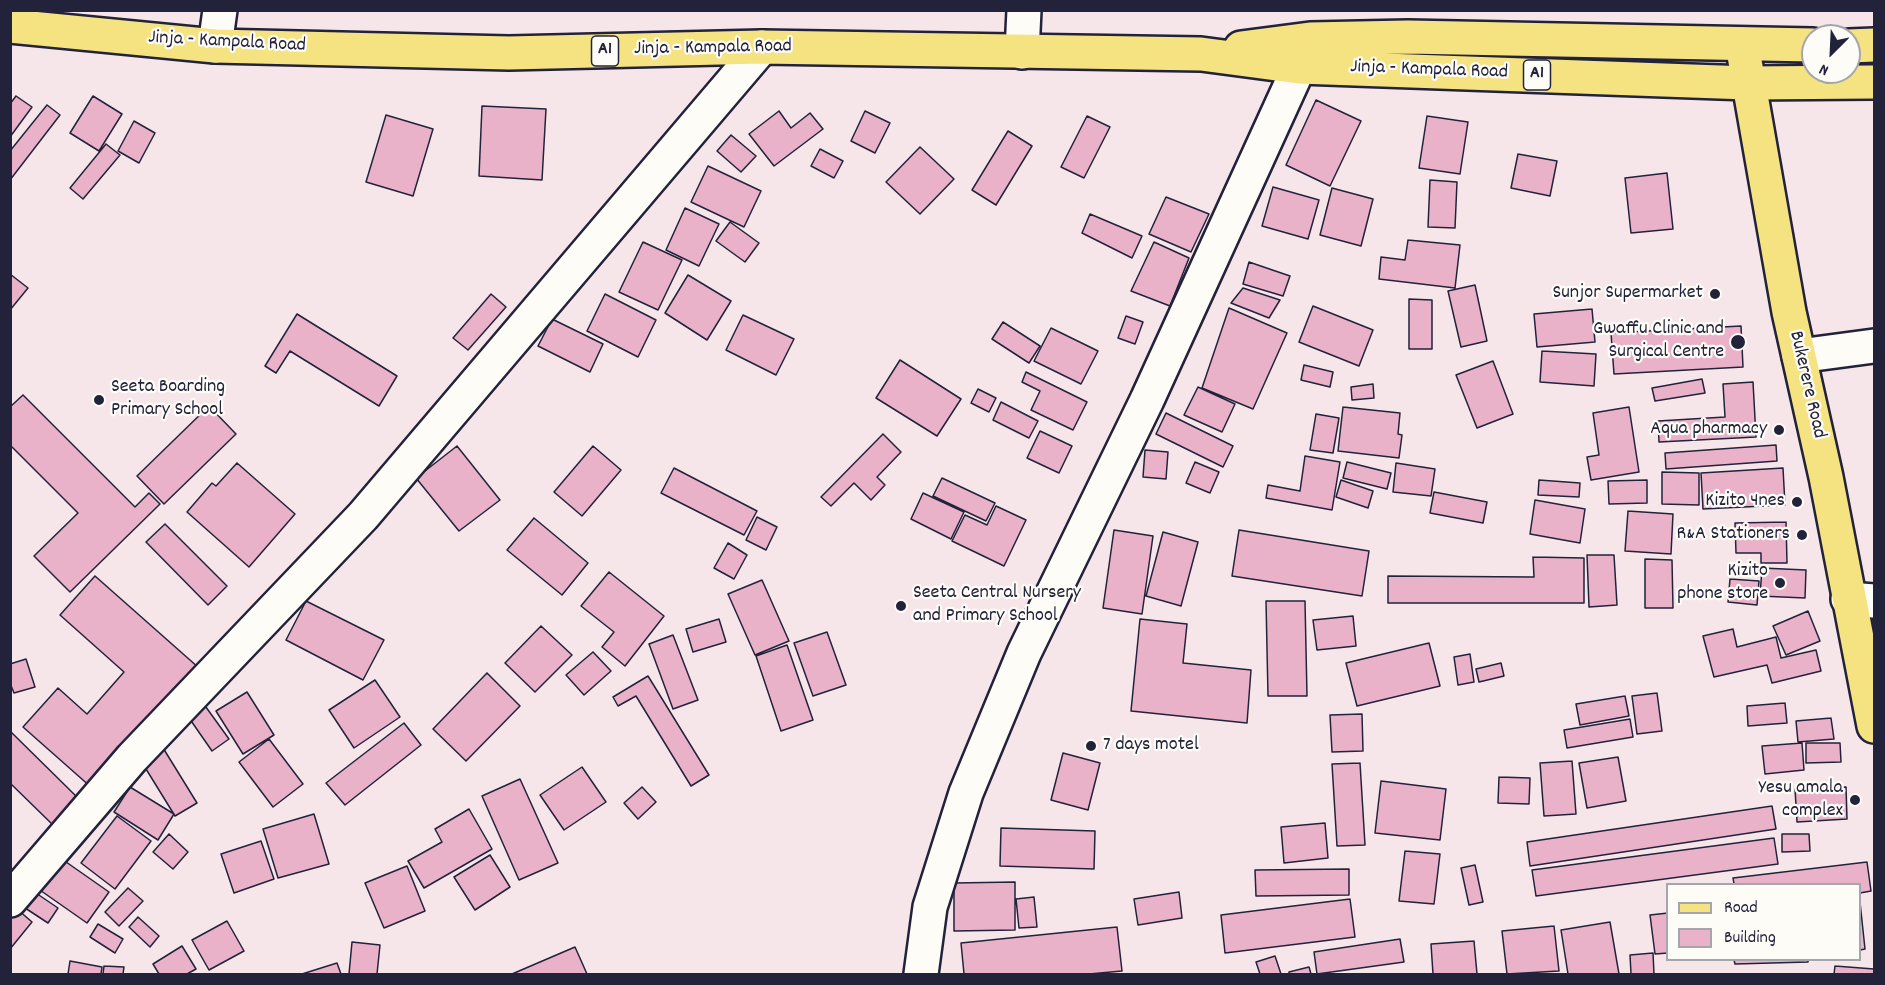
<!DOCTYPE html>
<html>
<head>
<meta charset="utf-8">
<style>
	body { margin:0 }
	#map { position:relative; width:1885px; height:985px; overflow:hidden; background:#f7e6e9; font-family:Dekko,sans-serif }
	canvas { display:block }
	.frame { position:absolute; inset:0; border:12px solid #22223b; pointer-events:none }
	.legend { position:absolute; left:1666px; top:883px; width:195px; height:78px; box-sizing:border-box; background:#fdfcf7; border:2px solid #a5a5ac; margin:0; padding:8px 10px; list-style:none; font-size:18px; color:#22223b }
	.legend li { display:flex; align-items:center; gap:12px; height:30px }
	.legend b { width:30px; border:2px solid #a5a5ac }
	.north { position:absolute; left:1801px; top:24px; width:60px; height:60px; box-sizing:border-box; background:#fdfcf7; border:2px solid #a5a5ac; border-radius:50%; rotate:204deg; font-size:16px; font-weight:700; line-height:24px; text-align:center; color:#22223b }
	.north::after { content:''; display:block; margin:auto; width:21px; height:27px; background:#22223b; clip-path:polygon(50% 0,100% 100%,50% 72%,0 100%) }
</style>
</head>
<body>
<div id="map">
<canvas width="1885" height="985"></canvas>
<div class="frame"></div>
<ul class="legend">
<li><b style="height:8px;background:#f5e382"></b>Road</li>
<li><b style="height:16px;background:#e9b2c9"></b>Building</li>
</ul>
<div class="north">N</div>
</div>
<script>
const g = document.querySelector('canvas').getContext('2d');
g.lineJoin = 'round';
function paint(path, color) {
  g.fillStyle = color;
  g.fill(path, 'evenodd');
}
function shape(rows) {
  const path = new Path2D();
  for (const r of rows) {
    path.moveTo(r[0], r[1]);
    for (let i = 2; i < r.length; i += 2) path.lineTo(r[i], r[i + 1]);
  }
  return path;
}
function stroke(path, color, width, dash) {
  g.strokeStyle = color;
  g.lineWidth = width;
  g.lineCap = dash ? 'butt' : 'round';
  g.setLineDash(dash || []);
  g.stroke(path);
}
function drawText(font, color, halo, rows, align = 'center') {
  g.font = font + ' Dekko,sans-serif';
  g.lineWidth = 4.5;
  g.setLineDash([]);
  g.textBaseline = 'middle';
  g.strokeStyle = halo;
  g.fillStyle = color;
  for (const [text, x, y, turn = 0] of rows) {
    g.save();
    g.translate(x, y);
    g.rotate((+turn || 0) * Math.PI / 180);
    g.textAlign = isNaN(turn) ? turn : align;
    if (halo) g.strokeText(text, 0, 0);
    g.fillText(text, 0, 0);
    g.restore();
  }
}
const building = shape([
	[16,96,32,107,10,137,10,104,16,96],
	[93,96,122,114,99,151,70,133,93,96],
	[1316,100,1361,121,1330,186,1286,165,1316,100],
	[47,105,60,115,10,180,10,151,47,105],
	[482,106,546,109,542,180,479,176,482,106],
	[779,111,791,128,810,113,823,129,774,166,749,134,779,111],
	[865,111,890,123,875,153,851,141,865,111],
	[386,115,433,129,413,196,366,182,386,115],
	[1087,116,1110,127,1084,178,1061,167,1087,116],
	[1427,116,1468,122,1460,174,1419,168,1427,116],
	[134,121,155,133,139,163,118,151,134,121],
	[1008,131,1032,146,996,205,972,190,1008,131],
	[731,135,756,156,741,172,717,151,731,135],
	[106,144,120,155,83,199,70,188,106,144],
	[920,147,954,179,920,214,886,182,920,147],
	[820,149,843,161,834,178,811,166,820,149],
	[1518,154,1557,161,1550,196,1511,188,1518,154],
	[708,166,761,191,744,227,691,202,708,166],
	[1667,173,1673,229,1631,233,1625,178,1667,173],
	[1430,180,1457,182,1455,228,1428,227,1430,180],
	[1273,187,1319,200,1308,239,1262,226,1273,187],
	[1332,188,1373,199,1361,246,1320,235,1332,188],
	[1166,197,1209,214,1191,252,1149,234,1166,197],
	[685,208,719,224,699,266,666,250,685,208],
	[1090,214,1142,236,1132,258,1082,233,1090,214],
	[730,222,759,243,745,262,716,241,730,222],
	[1408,240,1460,245,1455,288,1379,279,1381,257,1405,260,1408,240],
	[643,242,682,260,658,310,619,292,643,242],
	[1154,242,1189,258,1170,306,1131,291,1154,242],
	[1249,262,1290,276,1283,296,1243,284,1249,262],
	[10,274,28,288,10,310,10,274],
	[688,275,731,301,707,340,665,313,688,275],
	[1475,285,1487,341,1461,347,1448,291,1475,285],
	[1243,288,1280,300,1269,318,1231,303,1243,288],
	[491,294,506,307,468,350,453,338,491,294],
	[605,294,656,320,638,357,587,331,605,294],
	[1409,299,1432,300,1432,349,1409,349,1409,299],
	[1313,306,1373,330,1359,366,1299,342,1313,306],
	[1229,308,1287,333,1253,409,1202,388,1229,308],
	[1592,309,1595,342,1537,347,1534,314,1592,309],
	[297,314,397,376,379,406,290,351,276,373,265,366,297,314],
	[743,315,794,339,776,375,726,350,743,315],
	[1126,316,1143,322,1135,344,1118,338,1126,316],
	[552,319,603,344,590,372,538,346,552,319],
	[1003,322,1040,346,1029,363,992,339,1003,322],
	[1741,326,1743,367,1614,374,1611,333,1741,326],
	[1051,328,1098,351,1081,384,1034,361,1051,328],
	[1542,351,1596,354,1594,386,1540,382,1542,351],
	[900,360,961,399,937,436,876,398,900,360],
	[1493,361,1513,414,1477,428,1456,375,1493,361],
	[1304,365,1333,372,1330,387,1301,380,1304,365],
	[1026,372,1087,402,1073,430,1031,410,1040,391,1022,382,1026,372],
	[1702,379,1705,393,1655,401,1652,388,1702,379],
	[1753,382,1756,437,1659,442,1658,421,1725,417,1723,384,1753,382],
	[1373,384,1374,398,1352,400,1351,387,1373,384],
	[1198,387,1235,404,1222,432,1184,415,1198,387],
	[978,389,996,398,989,412,971,403,978,389],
	[23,395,135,507,149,493,160,504,70,592,34,556,78,513,10,445,10,407,23,395],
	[1001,402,1038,421,1029,438,993,420,1001,402],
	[209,406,236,434,164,504,137,476,209,406],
	[1343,407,1400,413,1398,434,1402,435,1399,458,1338,451,1343,407],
	[1629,407,1639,472,1591,480,1587,457,1599,455,1593,413,1629,407],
	[1166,413,1233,446,1223,467,1156,434,1166,413],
	[1316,414,1339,418,1333,453,1310,450,1316,414],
	[1040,431,1072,446,1059,473,1027,458,1040,431],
	[883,434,901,452,877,477,885,485,871,500,854,483,831,506,821,497,883,434],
	[1776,445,1777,461,1666,469,1665,453,1776,445],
	[457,446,500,500,459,531,416,478,457,446],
	[593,446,621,470,582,516,554,492,593,446],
	[1145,450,1168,452,1166,479,1143,477,1145,450],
	[1305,456,1340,462,1332,510,1266,498,1268,485,1300,491,1305,456],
	[1195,462,1219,472,1210,493,1186,483,1195,462],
	[1347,462,1391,473,1387,489,1343,478,1347,462],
	[237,463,295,514,249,567,187,512,212,483,216,486,237,463],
	[1396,463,1435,469,1431,496,1393,492,1396,463],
	[674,468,757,511,744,535,661,493,674,468],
	[1783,468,1785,505,1703,509,1701,473,1783,468],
	[1662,472,1699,473,1699,505,1662,504,1662,472],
	[942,478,995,503,986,521,933,496,942,478],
	[1341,480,1373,491,1368,508,1336,497,1341,480],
	[1539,480,1580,483,1579,497,1538,495,1539,480],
	[1647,480,1647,503,1609,504,1608,481,1647,480],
	[1434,492,1487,502,1483,523,1430,513,1434,492],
	[923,493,964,512,951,539,911,519,923,493],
	[1535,500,1585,509,1580,543,1530,534,1535,500],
	[996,506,1026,520,1004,566,952,541,965,515,987,525,996,506],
	[1628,511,1673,514,1671,554,1625,551,1628,511],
	[757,517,777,527,766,550,746,540,757,517],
	[534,518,588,563,562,595,507,550,534,518],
	[1786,522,1787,563,1761,563,1761,553,1736,553,1735,523,1786,522],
	[165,524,227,586,208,605,146,542,165,524],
	[1114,530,1153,536,1142,614,1103,608,1114,530],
	[1239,530,1369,551,1362,596,1232,576,1239,530],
	[1163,532,1198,542,1181,606,1146,596,1163,532],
	[728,543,747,555,734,579,714,568,728,543],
	[1587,555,1614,555,1617,605,1589,607,1587,555],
	[1533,557,1584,558,1584,603,1388,603,1388,576,1534,577,1533,557],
	[1645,559,1672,560,1673,608,1645,608,1645,559],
	[1762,568,1806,570,1805,598,1760,596,1762,568],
	[609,572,664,616,625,666,602,647,614,632,581,606,609,572],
	[95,576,199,668,92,788,23,727,58,688,87,714,124,672,60,615,95,576],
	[1730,579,1759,581,1757,605,1728,602,1730,579],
	[762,580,789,641,755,655,728,594,762,580],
	[306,601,384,640,363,680,286,640,306,601],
	[1266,601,1305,601,1307,696,1268,696,1266,601],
	[1808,611,1820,641,1786,655,1773,626,1808,611],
	[1353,616,1356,646,1317,650,1313,620,1353,616],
	[719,619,726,642,693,652,686,629,719,619],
	[1140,619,1187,624,1183,663,1251,670,1247,723,1131,711,1140,619],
	[541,626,572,655,535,692,505,663,541,626],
	[1733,629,1737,647,1776,637,1781,658,1816,650,1821,671,1772,683,1767,665,1714,677,1703,636,1733,629],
	[827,632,846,685,813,696,794,643,827,632],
	[673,635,698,700,673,709,649,644,673,635],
	[1429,643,1440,686,1357,706,1346,663,1429,643],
	[787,645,813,720,781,731,756,656,787,645],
	[593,652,611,671,584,695,566,675,593,652],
	[1470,654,1474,682,1458,685,1454,657,1470,654],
	[26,659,35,687,14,693,10,683,10,664,26,659],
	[1501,663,1504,676,1479,682,1476,669,1501,663],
	[487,673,520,706,466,761,433,729,487,673],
	[648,676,709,775,691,786,636,696,618,706,613,697,648,676],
	[375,680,400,717,354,748,329,710,375,680],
	[247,692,274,735,243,754,216,711,247,692],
	[1657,693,1662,731,1637,734,1632,696,1657,693],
	[1625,696,1629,716,1580,725,1576,704,1625,696],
	[203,703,229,739,212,751,187,715,203,703],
	[1785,703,1787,723,1748,726,1747,706,1785,703],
	[1362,714,1363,751,1332,752,1330,715,1362,714],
	[1831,718,1834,739,1798,742,1796,721,1831,718],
	[1630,719,1633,737,1567,748,1564,730,1630,719],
	[404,723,421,745,345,805,326,783,404,723],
	[10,731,80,800,54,826,10,783,10,731],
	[269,739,303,784,273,807,239,762,269,739],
	[160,743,197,803,175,816,138,756,160,743],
	[1802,743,1804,770,1765,774,1762,746,1802,743],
	[1806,743,1840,743,1841,762,1806,763,1806,743],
	[1063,753,1100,763,1088,810,1051,800,1063,753],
	[1618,757,1626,801,1587,808,1579,763,1618,757],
	[1572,761,1576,814,1544,816,1540,763,1572,761],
	[1360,763,1365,845,1337,846,1332,764,1360,763],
	[582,767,606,802,564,830,540,795,582,767],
	[1499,777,1530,778,1529,804,1498,803,1499,777],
	[520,779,558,863,519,880,482,796,520,779],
	[1381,781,1446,789,1440,840,1375,833,1381,781],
	[130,787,174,814,158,840,114,812,130,787],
	[642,787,656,802,638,819,624,803,642,787],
	[1846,787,1847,819,1797,822,1795,789,1846,787],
	[1772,806,1776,829,1530,866,1527,842,1772,806],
	[469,809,492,849,424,888,408,861,442,842,435,829,469,809],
	[314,814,329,864,278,878,263,829,314,814],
	[117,816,151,841,115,889,81,863,117,816],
	[1325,823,1328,858,1284,863,1281,827,1325,823],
	[1001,828,1095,831,1094,869,1000,866,1001,828],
	[169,834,188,852,173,869,153,852,169,834],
	[1782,834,1809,834,1810,851,1782,852,1782,834],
	[1774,838,1778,864,1536,896,1532,870,1774,838],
	[261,841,274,879,234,893,221,854,261,841],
	[1405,851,1440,854,1434,904,1399,901,1405,851],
	[490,855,510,887,475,910,454,877,490,855],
	[59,857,109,892,87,923,37,888,59,857],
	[1867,862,1871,891,1860,893,1860,884,1734,884,1733,878,1867,862],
	[1475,865,1483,902,1469,905,1461,868,1475,865],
	[407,866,425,911,384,928,365,883,407,866],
	[1349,869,1349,895,1256,896,1255,870,1349,869],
	[1015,882,1015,930,954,931,954,883,1015,882],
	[128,888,143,901,119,926,105,912,128,888],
	[30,889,58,908,48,923,19,904,30,889],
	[1179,892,1182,918,1138,925,1134,899,1179,892],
	[1034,897,1037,927,1019,928,1016,899,1034,897],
	[1350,899,1355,937,1225,953,1221,915,1350,899],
	[1860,902,1865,949,1860,950,1860,902],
	[17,909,32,922,10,949,10,917,17,909],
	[1668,913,1668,953,1655,954,1650,915,1668,913],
	[138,917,159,936,150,947,129,927,138,917],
	[227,921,244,951,209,970,192,940,227,921],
	[1610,922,1619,974,1568,974,1561,930,1610,922],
	[98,924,123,939,115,953,90,937,98,924],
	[1554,926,1559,971,1507,974,1502,931,1554,926],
	[1117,927,1122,971,1089,974,964,974,961,943,1117,927],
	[1400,939,1404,962,1317,974,1314,952,1400,939],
	[1474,941,1477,974,1433,974,1431,944,1474,941],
	[352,942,380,945,377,974,349,974,352,942],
	[182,946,196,969,187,974,159,974,153,964,182,946],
	[575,947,587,974,512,974,575,947],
	[1653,953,1654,974,1631,974,1630,955,1653,953],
	[1275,956,1281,974,1260,974,1256,962,1275,956],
	[1734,960,1808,960,1808,962,1735,964,1734,960],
	[70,961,102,967,101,974,68,974,70,961],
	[337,963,341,974,302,974,337,963],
	[104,966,124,967,123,974,103,974,104,966],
	[1835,966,1874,969,1874,974,1834,974,1835,966],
	[1309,967,1311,974,1289,974,1289,972,1309,967]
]);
paint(building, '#e9b2c9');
stroke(building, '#22223b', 1.5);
const minor = shape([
	[215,46,220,10],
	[1022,52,1024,10],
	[1799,356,1874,346],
	[1848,599,1874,601],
	[10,900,132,758,363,516,762,47],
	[921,974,930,907,966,793,1024,653,1147,400,1299,67]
]);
const major = shape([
	[1742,44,1789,312,1826,477,1874,726]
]);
const highway = shape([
	[10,26,215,46,509,53,762,47,1201,54,1299,67,1748,83,1874,82],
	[1849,46,1874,45],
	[1241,48,1310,39,1408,37,1813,45]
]);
stroke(minor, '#22223b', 38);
stroke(major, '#22223b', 38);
stroke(highway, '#22223b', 38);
stroke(minor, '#fdfcf7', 33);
stroke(major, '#f5e382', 33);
stroke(highway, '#f5e382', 33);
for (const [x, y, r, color] of [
	[1715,294,6,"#22223b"],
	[1738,342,8,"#22223b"],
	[99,400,6,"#22223b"],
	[1779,430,6,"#22223b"],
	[1797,502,6,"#22223b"],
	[1802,535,6,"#22223b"],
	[1780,583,6,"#22223b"],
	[901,606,6,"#22223b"],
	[1091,746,6,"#22223b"],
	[1855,800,6,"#22223b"]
]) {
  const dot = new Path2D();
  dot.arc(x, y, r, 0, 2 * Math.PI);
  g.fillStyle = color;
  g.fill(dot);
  stroke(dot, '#fdfcf7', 2);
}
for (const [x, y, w] of [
	[605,51,27],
	[1537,75,27]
]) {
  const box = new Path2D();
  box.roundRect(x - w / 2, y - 15, w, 30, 4.5);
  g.fillStyle = '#fdfcf7';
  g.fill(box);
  stroke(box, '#22223b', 1.5);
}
drawText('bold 18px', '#22223b', null, [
	["A1",605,51],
	["A1",1537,75]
]);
drawText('20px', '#22223b', '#fdfcf7', [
	["Jinja - Kampala Road",227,43,3],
	["Jinja - Kampala Road",713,49,-1],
	["Jinja - Kampala Road",1429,71,2],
	["Bukerere Road",1806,385,77]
]);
drawText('20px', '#22223b', '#fdfcf7', [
	["Sunjor Supermarket",1703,294],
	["Gwaffu Clinic and",1724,330],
	["Surgical Centre",1724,353],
	["Seeta Boarding",111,388,"left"],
	["Primary School",111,411,"left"],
	["Aqua pharmacy",1767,430],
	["Kizito 4nes",1785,502],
	["R&A Stationers",1790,535],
	["Kizito",1768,572],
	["phone store",1768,595],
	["Seeta Central Nursery",913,594,"left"],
	["and Primary School",913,617,"left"],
	["7 days motel",1103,746,"left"],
	["Yesu amala",1843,789],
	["complex",1843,812]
], 'right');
</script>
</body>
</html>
